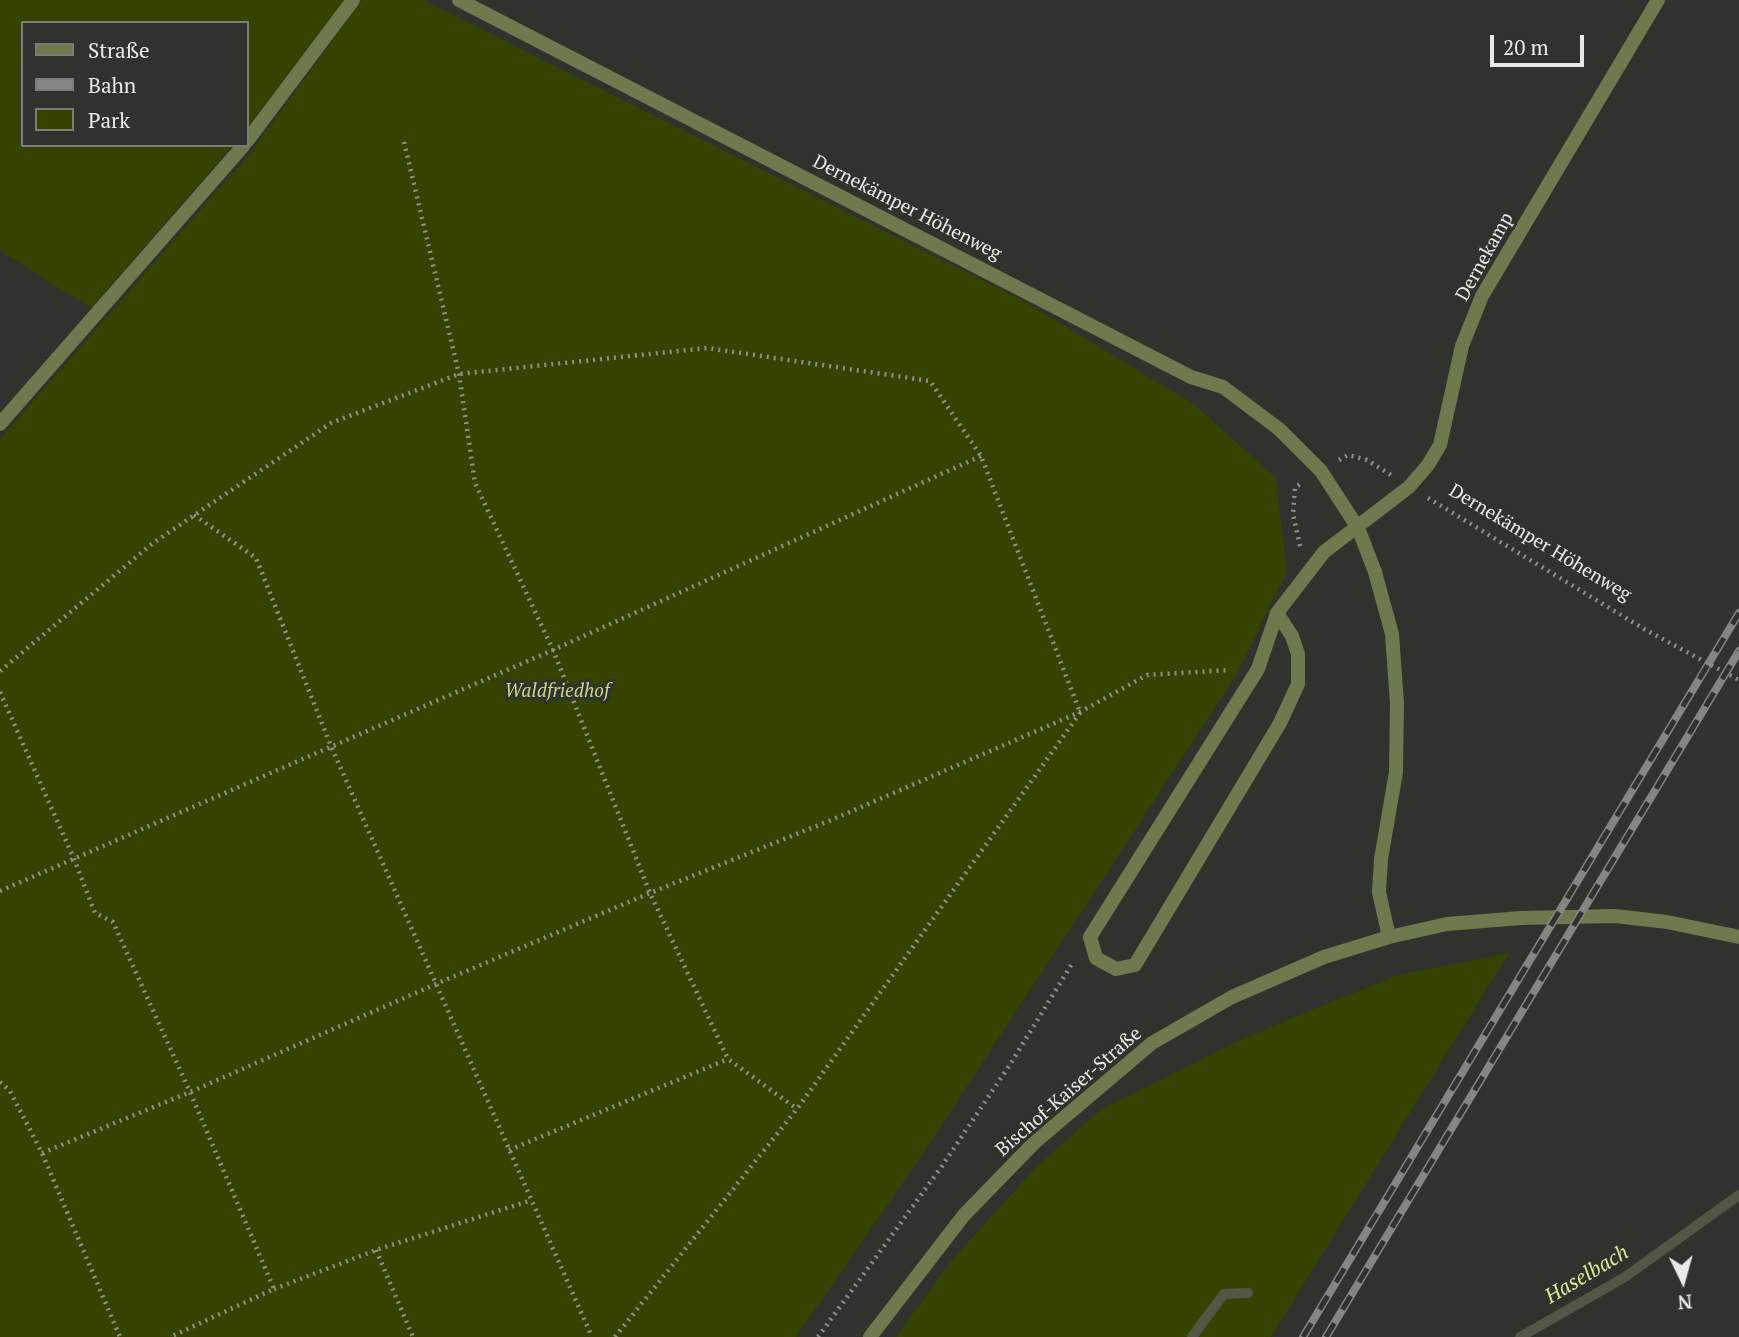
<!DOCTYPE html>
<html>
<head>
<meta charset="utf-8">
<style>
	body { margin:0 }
	#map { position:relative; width:1739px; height:1337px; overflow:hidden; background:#30322d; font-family:"PT Serif",serif }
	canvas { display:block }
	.legend { position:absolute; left:21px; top:21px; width:228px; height:126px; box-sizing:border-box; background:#30322d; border:2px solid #7a7c77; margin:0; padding:9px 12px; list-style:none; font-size:21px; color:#e9eae7 }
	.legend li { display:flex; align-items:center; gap:14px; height:35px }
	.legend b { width:35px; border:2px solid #7a7c77 }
	.north { position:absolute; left:1648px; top:1246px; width:70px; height:70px; -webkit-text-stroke:5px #30322d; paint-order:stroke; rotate:175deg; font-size:19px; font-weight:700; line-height:28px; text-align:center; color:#e9eae7 }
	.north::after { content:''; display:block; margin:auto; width:24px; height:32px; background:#e9eae7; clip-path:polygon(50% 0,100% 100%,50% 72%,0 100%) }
	.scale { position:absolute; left:1490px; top:35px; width:94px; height:32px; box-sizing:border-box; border:4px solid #e9eae7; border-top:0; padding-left:9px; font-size:21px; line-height:24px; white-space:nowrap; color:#e9eae7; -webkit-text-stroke:5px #30322d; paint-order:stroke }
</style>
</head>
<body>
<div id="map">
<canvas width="1739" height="1337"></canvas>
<ul class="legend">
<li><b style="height:9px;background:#6d7a4d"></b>Straße</li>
<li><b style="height:9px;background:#848682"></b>Bahn</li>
<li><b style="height:19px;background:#354301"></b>Park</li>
</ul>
<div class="north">N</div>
<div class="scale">20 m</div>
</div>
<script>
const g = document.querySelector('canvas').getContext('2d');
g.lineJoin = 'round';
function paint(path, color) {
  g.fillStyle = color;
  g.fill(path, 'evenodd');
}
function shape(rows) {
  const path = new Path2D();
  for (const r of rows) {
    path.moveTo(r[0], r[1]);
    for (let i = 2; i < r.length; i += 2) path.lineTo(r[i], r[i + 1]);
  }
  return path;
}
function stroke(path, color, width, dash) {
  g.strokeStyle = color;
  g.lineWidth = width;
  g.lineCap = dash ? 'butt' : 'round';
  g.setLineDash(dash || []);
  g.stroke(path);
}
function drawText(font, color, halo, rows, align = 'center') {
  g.font = font + ' "PT Serif",serif';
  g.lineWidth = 6;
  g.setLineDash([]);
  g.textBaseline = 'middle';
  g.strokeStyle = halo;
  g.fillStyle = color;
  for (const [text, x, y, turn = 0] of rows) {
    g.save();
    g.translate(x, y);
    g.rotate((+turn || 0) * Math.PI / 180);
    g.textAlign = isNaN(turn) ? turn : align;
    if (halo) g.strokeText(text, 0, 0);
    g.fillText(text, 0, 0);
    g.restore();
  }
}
paint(shape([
	[0,0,345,0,247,128,247,23,23,23,23,145,233,145,91,308,0,251],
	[362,0,423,0,1022,300,1195,405,1276,478,1287,572,1236,676,922,1155,796,1337,0,1337,0,439,252,151],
	[1509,953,1271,1337,896,1337,953,1259,1037,1166,1102,1109,1222,1049,1287,1020,1398,975]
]), '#354301');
stroke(shape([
	[1192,1337,1224,1294,1248,1293],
	[1520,1337,1625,1277,1739,1195]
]), '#525745', 10);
stroke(shape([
	[404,142,459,374,475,483,553,650,650,893,728,1059,797,1109],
	[1339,460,1348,455,1367,460,1391,475],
	[1428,498,1644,629,1739,680],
	[194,515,256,558,331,746,592,1337],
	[1300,546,1293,514,1295,487,1302,483],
	[0,671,153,543,331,423,459,374,707,348,930,381,981,456,1080,712],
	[0,692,74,859,95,913,113,922,190,1092,274,1289,170,1337],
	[0,891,553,650,981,456],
	[0,1082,10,1091,42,1153,120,1337],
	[509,1150,728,1059],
	[42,1153,190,1092,436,984,650,893,829,821,1080,712,1147,675,1230,670],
	[376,1250,413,1337],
	[274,1289,376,1250,532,1200],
	[615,1337,797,1109,1080,713],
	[818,1337,942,1166,1011,1063,1073,962]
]), '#8f908c', 4.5, [2, 5]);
stroke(shape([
	[1090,937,1096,958,1116,969,1135,965,1280,723,1298,684,1298,654,1292,636,1277,613]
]), '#6d7a4d', 14);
stroke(shape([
	[459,0,1191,377,1223,387,1279,429,1321,471,1358,528,1375,572,1392,634,1397,703,1396,772,1381,859,1379,892,1389,937],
	[247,141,353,0],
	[0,424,244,145],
	[1090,937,1258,669,1277,613,1324,552,1409,487,1428,465,1440,445,1462,346,1482,296,1658,0]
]), '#6d7a4d', 14);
stroke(shape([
	[870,1337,964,1215,1034,1143,1152,1043,1232,997,1324,957,1389,937,1447,924,1521,918,1615,916,1667,922,1739,937]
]), '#6d7a4d', 14);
const rail = shape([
	[1303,1337,1739,613],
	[1326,1337,1739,651]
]);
stroke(rail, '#848682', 8);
stroke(rail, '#30322d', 5, [16]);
drawText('19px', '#e9eae7', '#30322d', [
	["Dernekämper Höhenweg",907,208,27],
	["Dernekamp",1485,257,-61],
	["Dernekämper Höhenweg",1540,543,31],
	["Bischof-Kaiser-Straße",1069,1092,-41]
]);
drawText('italic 19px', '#c2dc81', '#30322d', [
	["Waldfriedhof",557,692]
]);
drawText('italic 21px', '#d3ee92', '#30322d', [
	["Haselbach",1587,1275,-31]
]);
</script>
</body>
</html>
